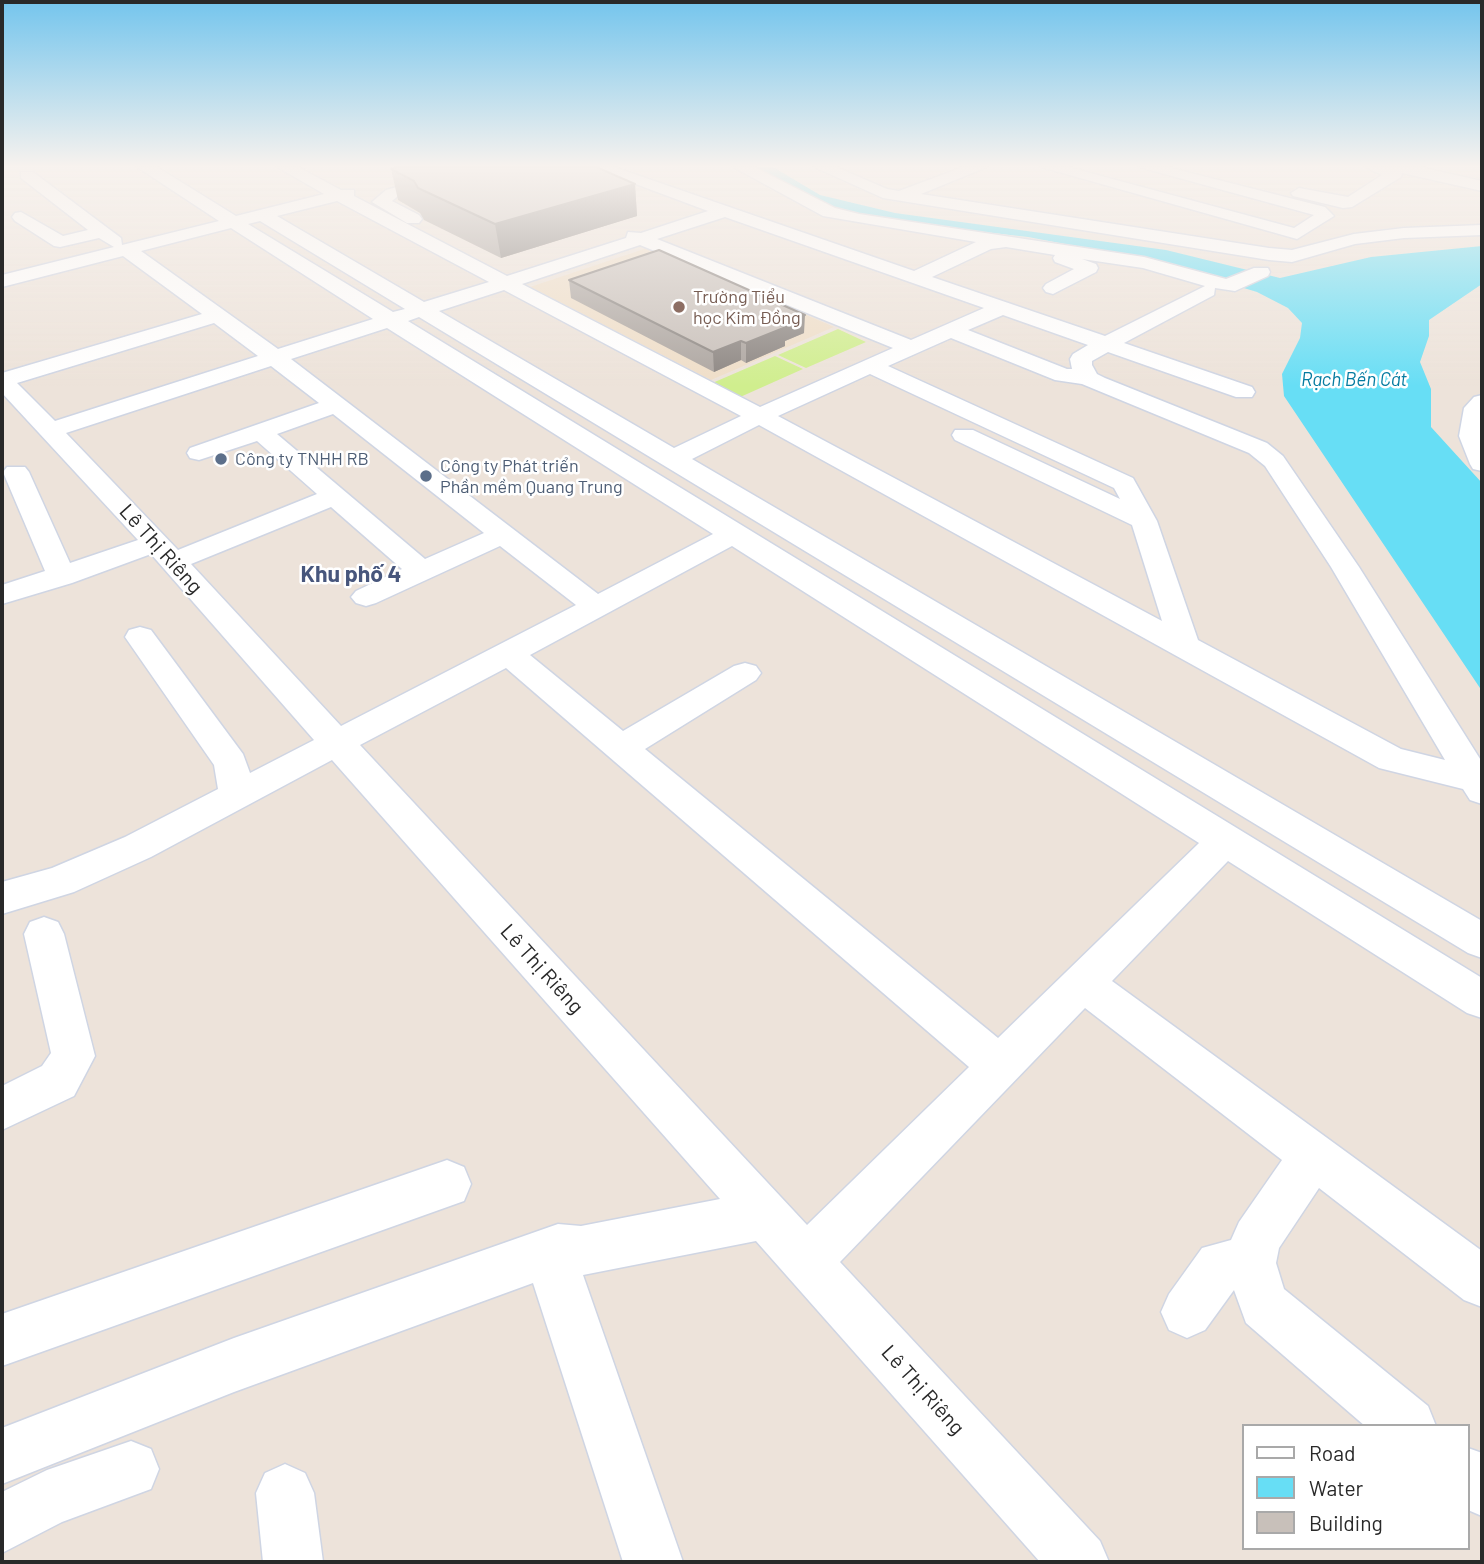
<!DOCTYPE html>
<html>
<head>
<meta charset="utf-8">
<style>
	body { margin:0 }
	#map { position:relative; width:1484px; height:1564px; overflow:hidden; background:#ede3da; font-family:Barlow,sans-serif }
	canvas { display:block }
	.frame { position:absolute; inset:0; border:4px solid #292929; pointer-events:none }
	.legend { position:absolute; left:1242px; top:1424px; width:228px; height:126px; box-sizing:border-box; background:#fff; border:2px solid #a9a9a9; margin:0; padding:9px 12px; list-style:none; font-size:21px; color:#292929 }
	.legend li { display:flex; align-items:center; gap:14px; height:35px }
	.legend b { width:35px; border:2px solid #a9a9a9 }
</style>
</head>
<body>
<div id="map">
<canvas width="1484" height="1564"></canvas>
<div class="frame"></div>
<ul class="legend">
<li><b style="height:9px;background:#fff"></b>Road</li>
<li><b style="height:19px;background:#67def5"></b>Water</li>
<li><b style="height:19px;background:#c8c0ba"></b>Building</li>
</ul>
</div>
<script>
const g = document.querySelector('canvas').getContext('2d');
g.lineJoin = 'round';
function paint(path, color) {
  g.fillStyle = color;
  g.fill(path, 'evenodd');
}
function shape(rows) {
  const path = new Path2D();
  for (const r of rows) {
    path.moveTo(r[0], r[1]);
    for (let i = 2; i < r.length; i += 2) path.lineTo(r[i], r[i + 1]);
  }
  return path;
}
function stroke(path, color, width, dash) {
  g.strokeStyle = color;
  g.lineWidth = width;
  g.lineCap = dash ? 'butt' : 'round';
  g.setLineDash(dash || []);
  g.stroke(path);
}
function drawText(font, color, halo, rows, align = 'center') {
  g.font = font + ' Barlow,sans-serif';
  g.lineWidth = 5;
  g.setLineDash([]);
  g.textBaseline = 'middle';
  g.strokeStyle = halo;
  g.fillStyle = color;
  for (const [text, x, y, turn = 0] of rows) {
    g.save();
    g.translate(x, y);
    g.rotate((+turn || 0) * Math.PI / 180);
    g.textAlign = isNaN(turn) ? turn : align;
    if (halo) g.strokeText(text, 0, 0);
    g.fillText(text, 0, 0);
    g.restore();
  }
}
paint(shape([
	[650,247,834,327,711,380,530,287]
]), '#efdec8');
paint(shape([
	[838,329,866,342,806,368,778,355],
	[775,356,803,369,738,398,710,384]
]), '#d0ee8e');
paint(shape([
	[751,167,773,167,820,195,895,213,1166,250,1280,278,1371,257,1482,246,1482,284,1429,320,1429,336,1420,362,1431,389,1431,427,1482,483,1482,691,1284,396,1282,374,1300,338,1302,323,1288,308,1257,292,1154,261,1028,237,860,218,778,185]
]), '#67def5');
const minor = shape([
	[137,167,157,167,236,216,324,194,277,167,298,167,341,190,354,190,354,196,507,276,626,238,628,232,641,233,708,211,590,167,614,167,914,271,976,242,823,216,733,167,754,167,835,208,859,214,1144,257,1226,279,1254,268,1268,268,1270,272,1268,276,1235,291,1215,288,1214,295,1124,343,1252,387,1255,392,1252,397,1236,397,1108,352,1092,361,1092,365,1097,374,1105,378,1267,443,1283,456,1359,567,1482,762,1482,804,1470,800,1463,789,1379,768,759,425,692,459,1482,921,1482,958,1468,953,419,317,408,321,1482,978,1482,1018,1467,1013,1228,861,1112,981,1482,1251,1482,1307,1464,1300,1319,1188,1279,1248,1276,1263,1284,1289,1428,1406,1436,1426,1365,1426,1246,1323,1234,1290,1205,1330,1187,1338,1169,1330,1161,1312,1169,1294,1202,1248,1231,1240,1239,1222,1282,1160,1085,1008,840,1262,1100,1541,1109,1562,1040,1562,756,1241,583,1275,683,1562,623,1562,533,1283,234,1392,2,1484,2,1428,234,1338,558,1224,581,1226,720,1199,332,760,151,857,74,892,2,914,2,882,52,868,125,837,218,789,214,765,125,637,129,630,140,627,151,630,243,754,250,773,314,740,151,554,72,583,2,604,2,585,45,571,3,472,7,467,25,467,29,472,70,563,138,540,2,393,2,373,202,314,123,256,2,287,2,275,114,247,99,238,60,247,54,246,15,221,12,217,15,213,21,212,63,236,88,230,21,178,21,172,33,172,121,238,122,245,219,221,137,167],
	[337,201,489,282,424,302,277,216,337,201],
	[725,217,984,308,911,340,657,239,725,217],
	[260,221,405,309,393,312,248,224,260,221],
	[231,228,373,319,278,349,141,251,231,228],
	[640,245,893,348,760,407,522,284,640,245],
	[1006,247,1055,255,1053,258,1055,262,1074,269,1046,284,1043,288,1046,292,1053,294,1096,272,1098,268,1096,264,1082,259,1143,268,1205,286,1105,336,932,277,991,249,1006,247],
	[504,290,741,416,674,448,439,311,504,290],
	[1003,315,1088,345,1073,354,1070,359,1072,369,1067,369,968,330,1003,315],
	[214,323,258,356,55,421,17,383,214,323],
	[387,328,713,534,598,594,291,359,387,328],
	[951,338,1055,380,1082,384,1249,453,1265,466,1331,567,1445,760,1401,749,1198,640,1157,521,1133,478,888,366,951,338],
	[271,366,319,403,190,448,187,453,190,458,199,460,257,441,317,494,178,550,66,433,271,366],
	[870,374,1114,488,1120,499,973,430,955,430,952,435,955,440,1132,525,1162,621,778,416,870,374],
	[333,414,484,533,425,559,277,434,333,414],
	[331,507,402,569,356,591,351,597,356,603,366,606,376,603,500,546,576,605,341,726,191,564,331,507],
	[732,546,1199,843,998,1038,645,749,756,680,761,673,756,666,745,663,734,666,623,731,530,655,732,546],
	[506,668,969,1067,807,1225,360,745,506,668],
	[469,167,496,167,398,196,392,201,419,215,422,219,419,223,407,223,372,202,386,190,469,167],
	[814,167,836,167,887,189,899,191,963,167,987,167,921,194,1269,248,1292,250,1354,234,1404,228,1482,225,1482,235,1404,238,1355,244,1292,262,1269,260,883,198,814,167],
	[1041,167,1068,167,1294,228,1314,215,1139,167,1167,167,1325,207,1334,216,1297,239,1041,167],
	[1365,167,1420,167,1482,181,1482,191,1402,173,1401,177,1352,207,1343,208,1293,196,1291,193,1299,188,1348,197,1382,175,1365,167],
	[1482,395,1482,471,1473,469,1470,464,1459,436,1464,408,1474,397,1482,395],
	[44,917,58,922,64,934,95,1056,74,1096,2,1130,2,1086,42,1066,51,1053,24,934,30,922,44,917],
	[447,1160,464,1167,471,1184,464,1201,2,1366,2,1314,447,1160],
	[131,1441,151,1449,159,1469,151,1489,62,1522,2,1553,2,1492,47,1470,131,1441],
	[1468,1448,1482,1453,1482,1516,1468,1510,1468,1448],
	[285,1464,305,1473,314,1493,323,1562,263,1562,256,1493,265,1473,285,1464]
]);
stroke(minor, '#cfd5e3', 3);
paint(minor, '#fff');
paint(shape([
	[391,169,635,184,637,216,501,258,424,220,420,213,398,200],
	[569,280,804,333,785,341,785,346,746,363,741,360,714,372,571,298]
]), '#aca5a0');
paint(shape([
	[635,184,637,216,501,258,495,224],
	[805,315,804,333,785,341,785,346,746,363,746,343,780,325],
	[741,341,741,360,714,372,713,352]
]), '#8c8682');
const building = shape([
	[397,167,596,167,635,184,495,224,418,188,414,181,391,169,397,167],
	[659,250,805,315,780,325,786,327,746,343,741,341,713,352,569,280,659,250]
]);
paint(building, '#c8c0ba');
stroke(building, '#8c8682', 2);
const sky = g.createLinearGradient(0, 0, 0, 386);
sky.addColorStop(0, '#74c5ed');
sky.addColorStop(0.43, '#f7f2ee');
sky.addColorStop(1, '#f7f2ee00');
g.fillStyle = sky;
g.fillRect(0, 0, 1484, 386);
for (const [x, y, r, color] of [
	[679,307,7,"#8d6e63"],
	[221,459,7,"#5c6f8a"],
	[426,476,7,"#5c6f8a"]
]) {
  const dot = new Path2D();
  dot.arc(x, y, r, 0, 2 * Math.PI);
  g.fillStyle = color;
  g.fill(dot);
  stroke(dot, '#fff', 2.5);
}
drawText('18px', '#785e54', '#fff', [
	["Trường Tiểu",693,297],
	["học Kim Đồng",693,318]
], 'left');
drawText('18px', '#4e5e75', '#fff', [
	["Công ty TNHH RB",235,459],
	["Công ty Phát triển",440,466],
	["Phần mềm Quang Trung",440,487]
], 'left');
drawText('italic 19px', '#067ca1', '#fff', [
	["Rạch Bến Cát",1354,380]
]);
drawText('21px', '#292929', '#fff', [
	["Lê Thị Riêng",161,549,48],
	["Lê Thị Riêng",542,969,48],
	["Lê Thị Riêng",923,1390,48]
]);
drawText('bold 23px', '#47567c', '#fff', [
	["Khu phố 4",351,574]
]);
</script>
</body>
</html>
